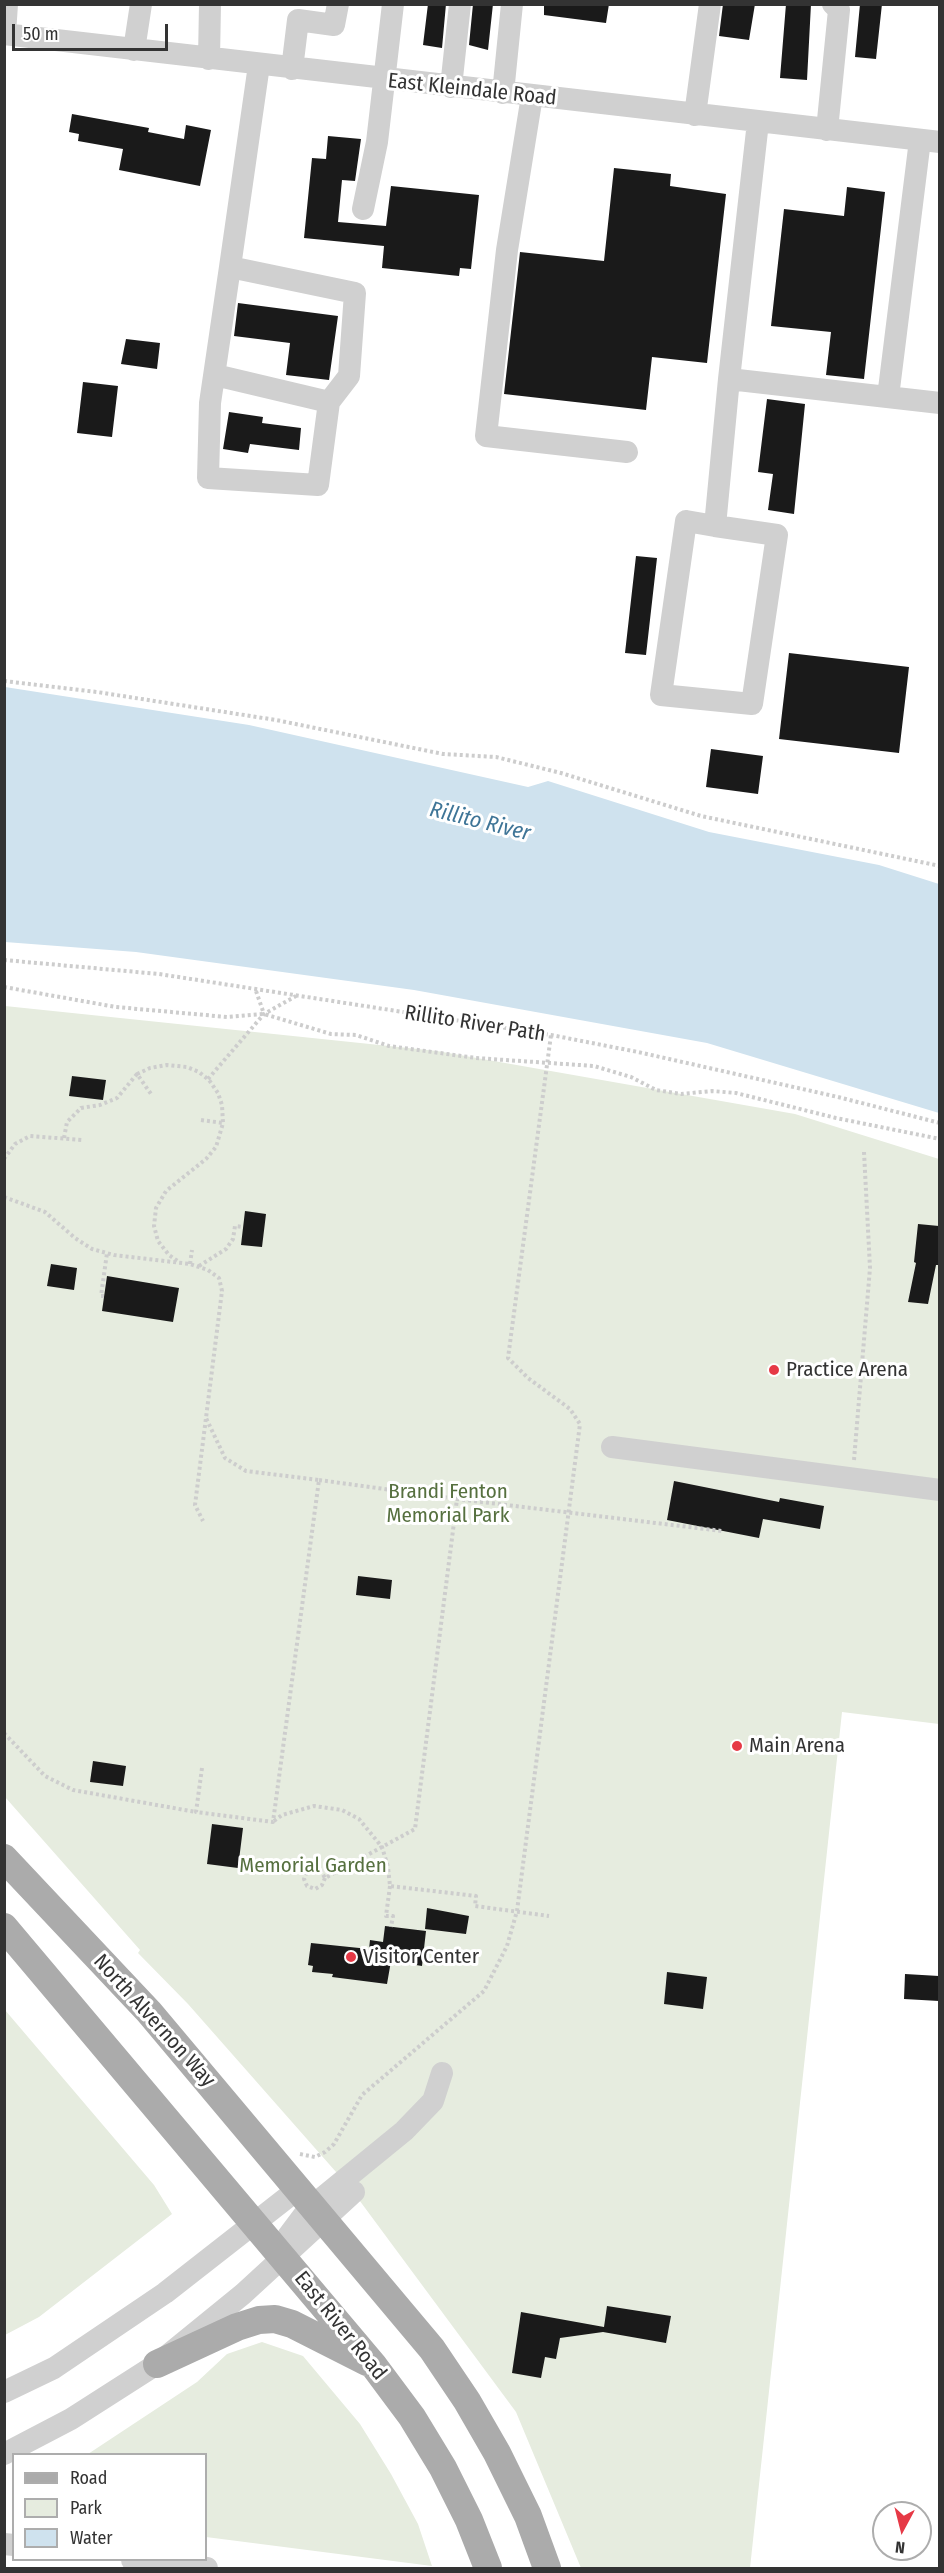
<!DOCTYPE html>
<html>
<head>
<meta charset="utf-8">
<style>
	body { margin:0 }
	#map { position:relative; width:944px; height:2573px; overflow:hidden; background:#fff; font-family:"Fira Sans Condensed",sans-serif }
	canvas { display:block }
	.frame { position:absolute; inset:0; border:6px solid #333; pointer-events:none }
	.legend { position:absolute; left:12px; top:2453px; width:195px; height:108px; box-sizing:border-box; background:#fff; border:2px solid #adadad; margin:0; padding:8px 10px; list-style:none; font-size:18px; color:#333 }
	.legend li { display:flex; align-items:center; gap:12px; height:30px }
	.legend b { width:30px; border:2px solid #adadad }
	.north { position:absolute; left:872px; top:2501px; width:60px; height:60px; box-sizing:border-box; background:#fff; border:2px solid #adadad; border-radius:50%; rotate:187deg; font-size:16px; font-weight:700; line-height:24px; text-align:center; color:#333 }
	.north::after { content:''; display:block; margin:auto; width:21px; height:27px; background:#e63946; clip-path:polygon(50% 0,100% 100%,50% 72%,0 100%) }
	.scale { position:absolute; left:12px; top:24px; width:156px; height:27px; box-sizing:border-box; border:3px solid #333; border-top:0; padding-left:8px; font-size:18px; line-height:21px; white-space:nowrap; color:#333; -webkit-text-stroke:4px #fff; paint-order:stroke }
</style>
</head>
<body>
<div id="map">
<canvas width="944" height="2573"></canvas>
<div class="frame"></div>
<ul class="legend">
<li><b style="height:8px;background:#ababab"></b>Road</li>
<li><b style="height:16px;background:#e6ecdf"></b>Park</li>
<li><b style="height:16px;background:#cfe2ee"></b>Water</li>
</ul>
<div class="north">N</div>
<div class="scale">50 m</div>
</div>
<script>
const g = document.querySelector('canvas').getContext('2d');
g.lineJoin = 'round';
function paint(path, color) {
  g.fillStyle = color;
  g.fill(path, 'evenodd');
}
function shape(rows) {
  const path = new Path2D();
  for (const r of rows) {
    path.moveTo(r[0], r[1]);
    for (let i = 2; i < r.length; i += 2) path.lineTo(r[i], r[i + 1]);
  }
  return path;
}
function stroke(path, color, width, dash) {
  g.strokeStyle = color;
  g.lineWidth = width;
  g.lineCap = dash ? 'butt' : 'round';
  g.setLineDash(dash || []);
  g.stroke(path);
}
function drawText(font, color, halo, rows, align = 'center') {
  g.font = font + ' "Fira Sans Condensed",sans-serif';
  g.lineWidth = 6;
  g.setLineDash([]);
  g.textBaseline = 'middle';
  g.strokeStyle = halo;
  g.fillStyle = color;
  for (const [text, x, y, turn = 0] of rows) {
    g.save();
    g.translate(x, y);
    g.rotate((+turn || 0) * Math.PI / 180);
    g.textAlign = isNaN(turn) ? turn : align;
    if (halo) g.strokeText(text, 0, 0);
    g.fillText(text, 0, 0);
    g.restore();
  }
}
paint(shape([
	[5,1006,437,1051,795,1114,939,1159,939,1724,842,1712,750,2568,581,2568,516,2412,351,2189,188,2004,138,1953,140,1950,5,1797],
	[5,2010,154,2185,172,2214,39,2317,5,2335],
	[262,2342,303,2356,360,2424,391,2474,418,2524,432,2566,206,2537,206,2454,88,2454,197,2382,227,2354]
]), '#e6ecdf');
paint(shape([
	[5,687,249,725,528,787,548,781,709,832,879,865,939,884,939,1113,707,1043,414,990,136,952,5,942]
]), '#cfe2ee');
paint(shape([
	[428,4,446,4,442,48,423,45],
	[473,4,493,4,488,50,469,45],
	[544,4,609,4,606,23,544,15],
	[723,4,755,4,749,40,719,36],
	[786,4,811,4,807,80,780,78],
	[860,4,882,4,876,59,855,57],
	[72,114,149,128,148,132,184,139,186,125,211,130,200,186,119,170,123,149,78,141,79,134,69,132],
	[328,136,361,139,355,181,342,180,338,222,386,226,391,186,479,195,471,269,460,268,459,276,382,268,384,246,304,238,312,158,326,159],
	[614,168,671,174,670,186,726,194,707,363,652,357,646,410,504,394,520,252,604,261],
	[847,187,885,192,864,379,826,375,831,332,771,326,784,209,844,216],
	[238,303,338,316,329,380,286,375,290,343,234,336],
	[126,339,160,343,157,369,121,364],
	[83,382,118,386,112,437,77,433],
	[767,399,805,404,794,514,768,510,773,474,758,472],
	[229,412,263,417,262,423,301,428,299,450,250,444,248,453,223,449],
	[636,556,657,558,646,655,625,653],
	[789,653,909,667,899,753,779,739],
	[711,749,763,756,758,794,706,787],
	[72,1076,106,1080,103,1100,69,1096],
	[245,1211,266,1214,262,1247,241,1245],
	[918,1224,939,1226,939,1265,936,1265,928,1304,908,1302,916,1263,914,1262],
	[51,1264,77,1268,74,1290,47,1286],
	[107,1276,179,1288,173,1322,102,1311],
	[674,1481,779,1502,780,1498,824,1506,820,1529,763,1519,759,1538,667,1520],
	[358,1576,392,1580,390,1599,356,1595],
	[93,1761,126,1766,123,1786,90,1782],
	[212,1824,243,1828,238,1868,207,1864],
	[427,1908,469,1916,466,1934,425,1929],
	[385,1926,426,1931,422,1966,391,1961,387,1984,332,1977,333,1974,312,1972,313,1966,308,1965,311,1943,369,1949,370,1940,383,1942],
	[667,1972,707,1977,703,2009,664,2004],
	[905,1974,939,1976,939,2001,904,1999],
	[607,2306,671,2316,666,2343,603,2332,560,2338,556,2359,545,2357,541,2378,512,2373,521,2312,604,2327]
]), '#1a1a1a');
stroke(shape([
	[4,681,97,692,276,720,443,754,496,757,561,773,701,816,940,866],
	[4,960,159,974,551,1035,638,1052,838,1097,940,1123],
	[4,987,116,1007,227,1017,264,1014,331,1034,356,1035,389,1046,476,1058,594,1066,631,1077,656,1090,681,1094,712,1091,736,1093,836,1118,940,1139],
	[256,991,264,1014],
	[137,1074,150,1068,167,1065,187,1067,199,1072,209,1080,218,1093,222,1105,223,1123,216,1147,206,1159,166,1191,156,1208,154,1226,158,1241,169,1255,179,1262],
	[208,1079,264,1014,296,996],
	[201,1120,223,1123],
	[64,1138,67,1122,81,1108,100,1105,117,1098,137,1074,151,1094],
	[4,1159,15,1144,30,1136,82,1140],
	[4,1197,45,1212,75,1238,92,1249,114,1255,190,1264,208,1270,219,1278,222,1291,195,1505,203,1521],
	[190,1264,192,1250],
	[199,1266,226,1249,233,1239,235,1226,243,1227],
	[104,1296,101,1296,107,1253],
	[854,1460,870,1268,864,1152],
	[319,1480,457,1499],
	[4,1733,45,1776,73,1790,196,1812],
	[202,1768,196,1812,273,1822,319,1480,246,1471,225,1458,206,1418],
	[274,1821,282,1815,314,1806,342,1810,359,1819,382,1847,388,1867,390,1886,476,1896,475,1906,549,1916],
	[325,1878,322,1885,315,1889,307,1886,304,1879,307,1871,314,1868,321,1871,325,1878,415,1829,457,1499,722,1531],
	[390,1886,386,1916,393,1916,391,1927],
	[300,2154,315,2157,325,2152,334,2144,362,2095,484,1991,507,1946,517,1911,580,1424,570,1409,528,1378,508,1358,551,1035]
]), '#cdcdcd', 4, [3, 3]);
stroke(shape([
	[4,34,940,142],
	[5,34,7,4],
	[134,50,141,4],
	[209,59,210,4],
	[292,69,298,20,334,25,338,4],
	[451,87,460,4],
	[503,93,512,4],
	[532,96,507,250,486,436,627,452],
	[695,115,710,4],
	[758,122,729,379,940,403],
	[827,130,839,10,833,4],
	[363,209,377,142,393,4],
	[230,267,355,293,349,376,329,402,318,485,208,478,210,403,230,267,259,65],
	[215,375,329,402],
	[888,397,920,140],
	[715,526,777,535,752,704,661,695,686,521,715,526,729,379],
	[612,1447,940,1490],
	[286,2248,288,2236,303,2216,322,2198,404,2131,433,2101,442,2073],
	[4,2392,54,2368,165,2293,298,2189],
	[4,2454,71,2419,157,2364,243,2294,354,2192],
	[4,2544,14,2545],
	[132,2560,207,2568]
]), '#d0d0d0', 22);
stroke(shape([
	[4,1858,149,2012,432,2349,467,2401,497,2453,528,2516,547,2568],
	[4,1927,374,2366,412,2417,443,2468,469,2520,488,2568],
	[157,2364,237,2327,259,2320,275,2319,292,2324,367,2362]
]), '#ababab', 28);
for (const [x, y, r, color] of [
	[774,1370,6,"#e63946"],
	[737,1746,6,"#e63946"],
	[351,1957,6,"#e63946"]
]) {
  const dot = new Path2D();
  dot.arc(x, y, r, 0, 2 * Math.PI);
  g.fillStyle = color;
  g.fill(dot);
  stroke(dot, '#fff', 2);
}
drawText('21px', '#333', '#fff', [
	["East Kleindale Road",472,90,6],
	["Rillito River Path",475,1024,9],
	["North Alvernon Way",154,2021,48],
	["East River Road",340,2326,51]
]);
drawText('21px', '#333', '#fff', [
	["Practice Arena",786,1370],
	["Main Arena",749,1746],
	["Visitor Center",363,1957]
], 'left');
drawText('21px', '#56703f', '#fff', [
	["Brandi Fenton",448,1492],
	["Memorial Park",448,1516],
	["Memorial Garden",313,1866]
]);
drawText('italic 22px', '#3f7597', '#fff', [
	["Rillito River",480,822,14]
]);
</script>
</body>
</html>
